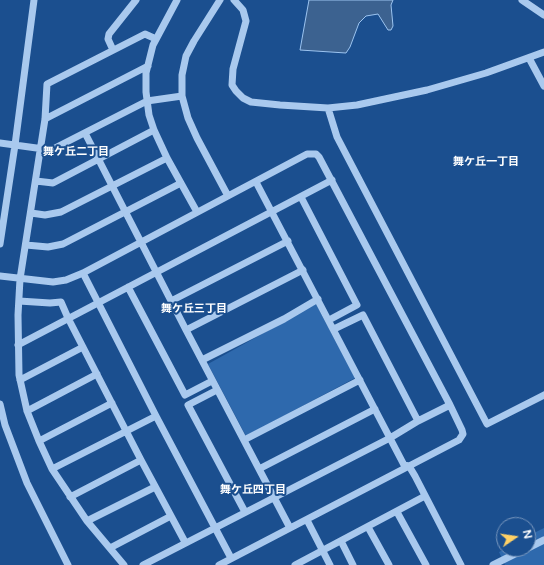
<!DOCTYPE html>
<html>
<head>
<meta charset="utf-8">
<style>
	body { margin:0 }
	#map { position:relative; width:544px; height:565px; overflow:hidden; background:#1b4f8f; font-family:"Varela Round",sans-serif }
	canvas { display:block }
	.north { position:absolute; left:496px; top:517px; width:40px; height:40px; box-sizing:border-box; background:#1b4f8f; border:1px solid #7695bc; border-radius:50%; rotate:77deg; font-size:11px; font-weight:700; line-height:16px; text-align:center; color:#fff }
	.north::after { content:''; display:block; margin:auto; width:14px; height:18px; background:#ffd166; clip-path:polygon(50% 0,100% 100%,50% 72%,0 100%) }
</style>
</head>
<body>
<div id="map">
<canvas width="544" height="565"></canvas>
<div class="north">N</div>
</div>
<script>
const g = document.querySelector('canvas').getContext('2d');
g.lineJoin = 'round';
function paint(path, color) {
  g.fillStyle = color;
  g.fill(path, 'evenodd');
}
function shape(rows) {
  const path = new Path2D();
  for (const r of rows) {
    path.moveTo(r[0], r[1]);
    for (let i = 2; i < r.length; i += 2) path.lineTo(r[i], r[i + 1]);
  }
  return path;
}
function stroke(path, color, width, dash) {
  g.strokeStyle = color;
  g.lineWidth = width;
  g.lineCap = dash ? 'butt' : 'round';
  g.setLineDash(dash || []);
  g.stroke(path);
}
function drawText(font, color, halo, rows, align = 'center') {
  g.font = font + ' "Varela Round","Noto Sans JP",sans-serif';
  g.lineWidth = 4;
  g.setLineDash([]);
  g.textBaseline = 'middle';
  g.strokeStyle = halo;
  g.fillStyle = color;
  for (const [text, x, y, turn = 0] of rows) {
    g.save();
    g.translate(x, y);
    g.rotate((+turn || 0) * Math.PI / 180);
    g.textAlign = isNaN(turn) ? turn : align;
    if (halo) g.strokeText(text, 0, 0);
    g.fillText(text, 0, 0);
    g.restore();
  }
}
paint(shape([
	[316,304,355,378,246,436,208,364],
	[544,528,544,565,505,565,499,552,505,549,528,549,528,536]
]), '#2e69ad');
const water = shape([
	[309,0,393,0,391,5,393,26,391,30,388,30,378,14,366,16,359,23,350,47,346,53,300,50,309,0]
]);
paint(water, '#3c6290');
stroke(water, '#9cc4f0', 1);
stroke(shape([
	[177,0,153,45,146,73,146,92,149,115,154,130,167,158,197,212],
	[220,0,194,41,186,56,182,75,182,96,188,118,197,138,228,196],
	[234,0,243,10,246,21,233,69,232,85,236,91,243,98,251,102,280,105,328,108,357,105,427,90,486,73,544,52],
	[522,0,544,15],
	[113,50,108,39,109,34,136,0],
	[529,58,544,86],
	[328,108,337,137,487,424,544,395],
	[45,119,148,66],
	[85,133,186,330,290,528],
	[0,143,51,150,147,101,182,96],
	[36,181,53,183,154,130],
	[256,182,404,465,409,466,415,476,461,565],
	[301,197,357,305,329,320],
	[31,213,45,215,61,212,167,158],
	[0,244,15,145,34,0],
	[26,245,48,247,63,244,181,183],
	[83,273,156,416,231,558],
	[0,276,53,282,66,280,83,273,307,154,316,154,319,157,450,405,462,430,463,434,459,440,219,565],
	[128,287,185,395,212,381],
	[19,301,50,303,61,302,68,318,141,460,185,542],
	[171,301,288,241],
	[334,329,363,315,418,421],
	[186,330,303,270],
	[18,345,332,180],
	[202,360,284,319,318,299],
	[20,380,83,347],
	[217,390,188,405,245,512],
	[0,404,5,425,27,483,68,565],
	[27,411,97,374],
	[244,440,360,380],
	[39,441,112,403],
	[52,469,156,416],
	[259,469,375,409],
	[70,497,141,460],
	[397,512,426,565],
	[307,520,330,565],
	[87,521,155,487],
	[368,527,389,565],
	[341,541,353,565],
	[110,548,171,516],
	[528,548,544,540],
	[124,565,87,521,52,469,39,441,27,411,19,375,18,315,20,279,45,119,47,84,145,34,156,39],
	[143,565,390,438,418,421,450,405],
	[295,565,425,496],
	[493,565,525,549]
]), '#a9c9ee', 7);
drawText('bold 11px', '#fff', '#1b4f8f', [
	["舞ケ丘二丁目",76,152],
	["舞ケ丘一丁目",486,162],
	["舞ケ丘三丁目",194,309],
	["舞ケ丘四丁目",253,490]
]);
</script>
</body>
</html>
